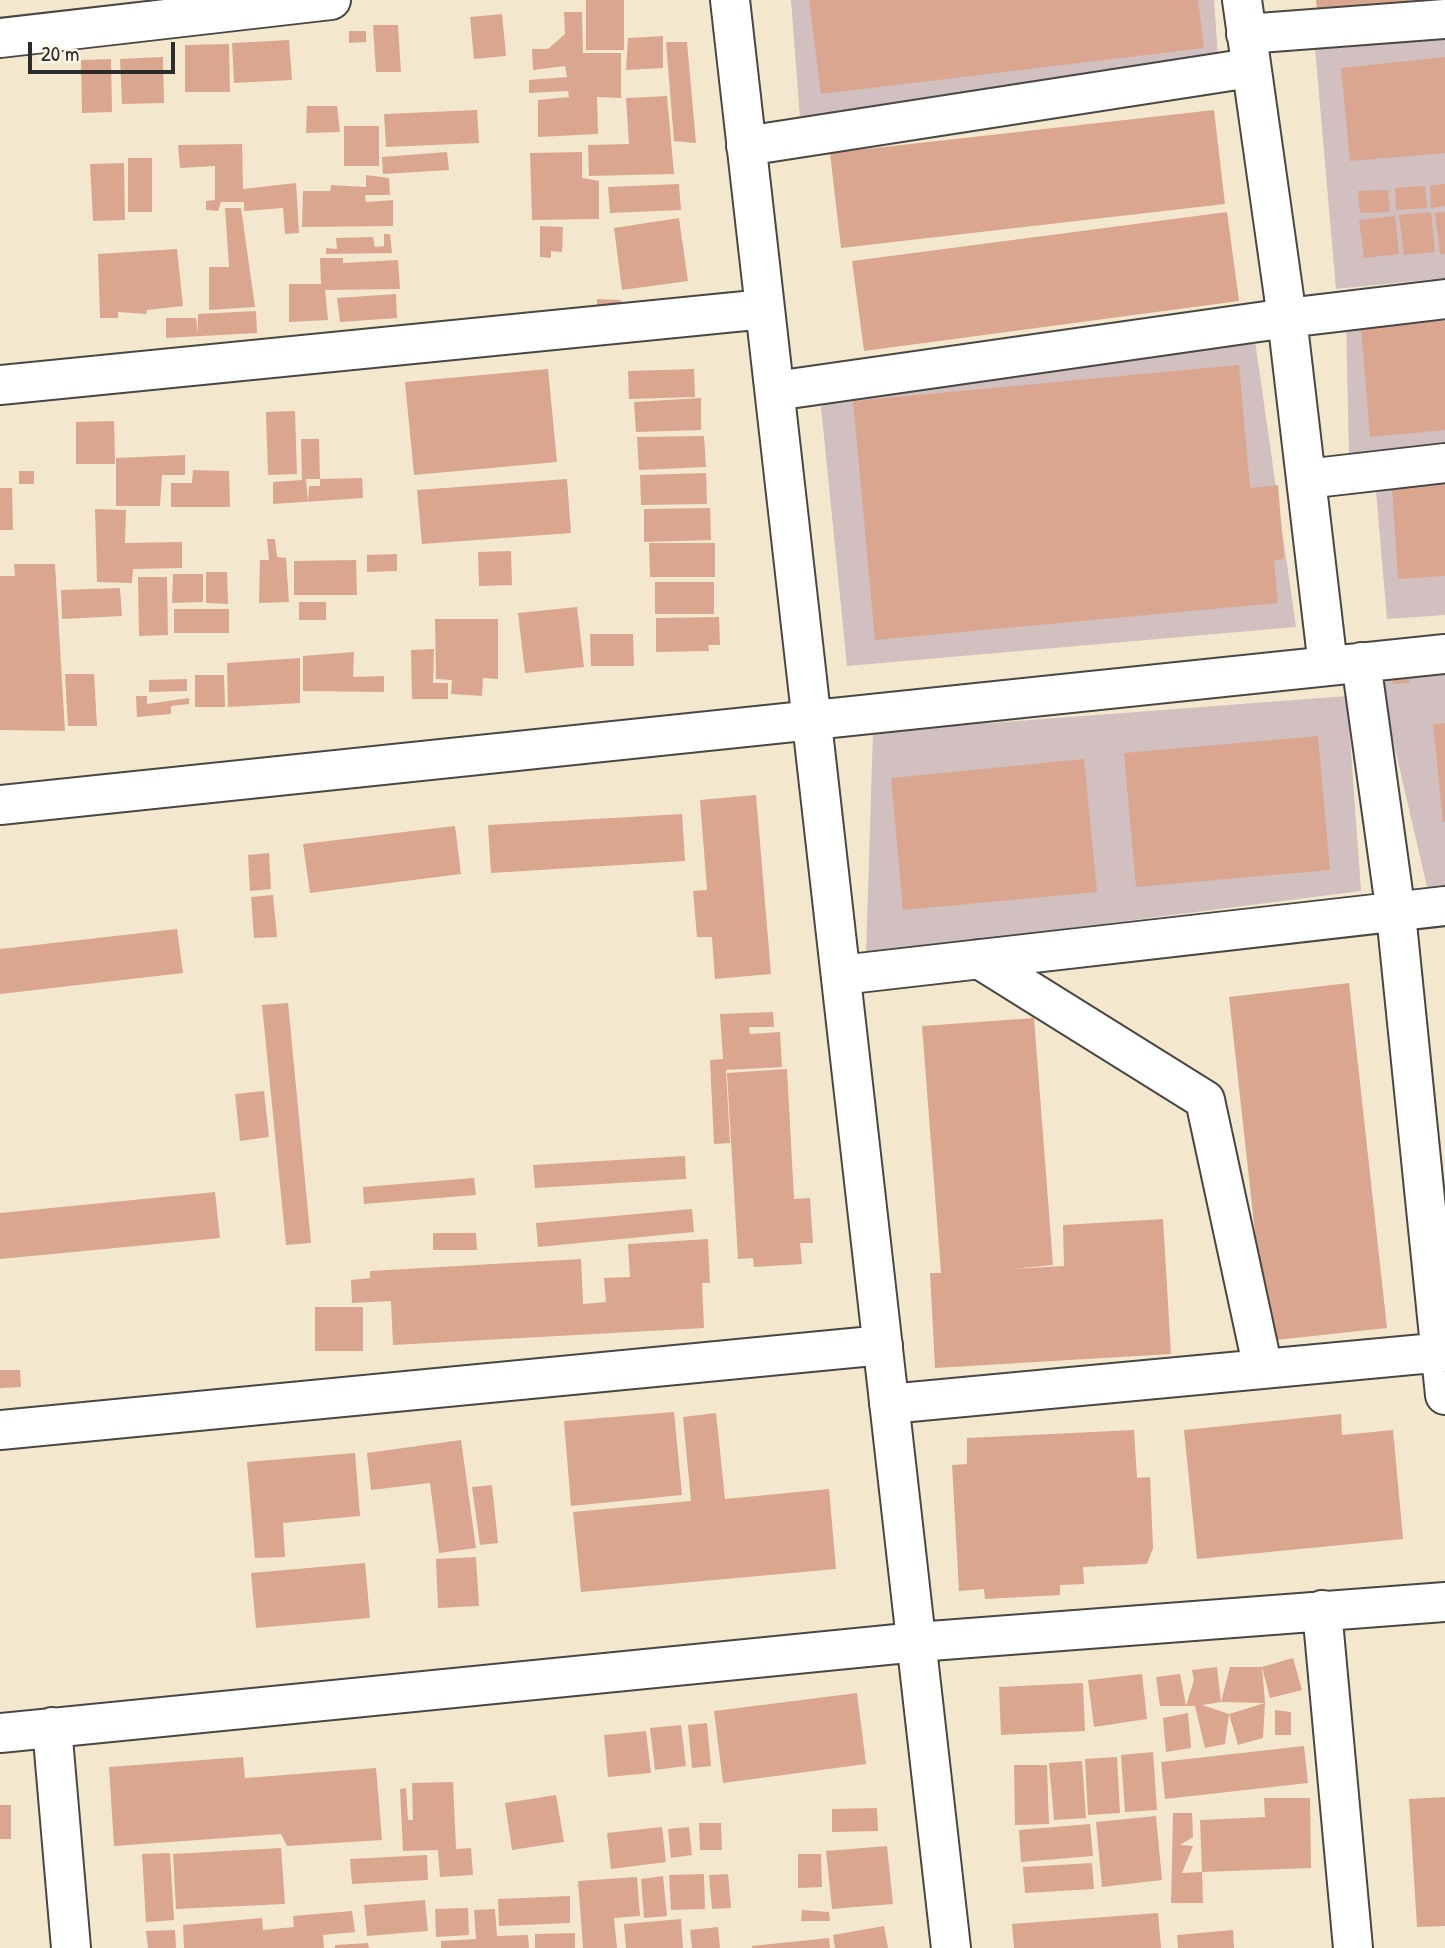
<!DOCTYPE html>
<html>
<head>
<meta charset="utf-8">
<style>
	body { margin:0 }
	#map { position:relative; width:1445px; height:1948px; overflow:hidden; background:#f3e8ce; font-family:"Patrick Hand",sans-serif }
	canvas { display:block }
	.scale { position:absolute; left:28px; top:42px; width:147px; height:32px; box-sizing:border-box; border:4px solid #2b2b2b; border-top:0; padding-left:9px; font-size:21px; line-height:24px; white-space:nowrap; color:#2b2b2b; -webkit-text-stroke:5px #fcf5e5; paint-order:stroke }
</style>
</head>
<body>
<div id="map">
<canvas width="1445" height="1948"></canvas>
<div class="scale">20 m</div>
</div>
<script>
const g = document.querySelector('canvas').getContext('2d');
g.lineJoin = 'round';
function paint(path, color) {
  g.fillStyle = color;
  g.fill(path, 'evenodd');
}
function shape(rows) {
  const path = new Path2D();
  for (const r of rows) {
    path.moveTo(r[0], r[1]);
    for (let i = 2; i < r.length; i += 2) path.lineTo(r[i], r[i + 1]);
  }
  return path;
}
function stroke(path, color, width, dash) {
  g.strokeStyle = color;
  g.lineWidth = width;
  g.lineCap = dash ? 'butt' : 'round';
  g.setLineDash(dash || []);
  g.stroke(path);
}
paint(shape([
	[791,0,1214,0,1218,56,800,118],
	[1445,38,1445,278,1336,289,1315,48],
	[1445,310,1445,446,1349,457,1346,319],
	[1254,334,1296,627,847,666,820,397],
	[1445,474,1445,615,1387,619,1375,480],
	[1445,664,1445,889,1428,891,1377,671],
	[1347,696,1361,891,866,954,873,732]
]), '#d2bfc0');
paint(shape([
	[586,0,624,0,624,50,586,50],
	[809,0,1198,0,1204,48,821,94],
	[1316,0,1445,0,1445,11,1318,20],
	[564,12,582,12,583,53,621,53,621,98,597,97,598,134,538,137,538,100,569,97,568,91,529,93,529,80,567,77,565,66,533,70,532,49,548,49,565,34],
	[502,14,506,56,474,59,470,17],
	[373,25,398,25,401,72,376,72],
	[349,31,366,31,366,42,349,43],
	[663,36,663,68,626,70,628,38],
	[289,40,292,80,234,83,232,43],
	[666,42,687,42,696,143,674,141],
	[229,44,230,92,185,92,185,45],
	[163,57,164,103,122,104,120,59],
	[1445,57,1445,153,1350,161,1341,68],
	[111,59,112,112,82,113,81,60],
	[667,96,674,174,589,176,588,145,629,144,626,98],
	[307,106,337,106,340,132,306,133],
	[477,110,479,143,386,147,384,114],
	[1214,110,1225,204,841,248,830,153],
	[344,126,379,126,379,166,344,166],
	[242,144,243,189,296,183,299,233,285,234,283,208,244,211,244,202,221,202,218,211,206,210,206,201,215,200,215,166,180,168,178,145],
	[447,152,449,170,383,174,382,157],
	[582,152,582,178,599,181,599,219,532,220,530,153],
	[128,158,152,158,152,212,128,212],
	[124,163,125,220,93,221,90,164],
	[366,175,389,178,390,195,365,195,366,202,393,200,393,226,302,227,303,191,330,191,331,185,366,187],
	[679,184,681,210,610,213,608,187],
	[1445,184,1445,206,1431,208,1430,186],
	[1425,186,1427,208,1396,210,1395,188],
	[1388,190,1390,212,1360,213,1358,191],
	[225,208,241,208,255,307,209,310,209,267,229,267],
	[1227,212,1239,301,864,351,852,261],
	[1431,212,1435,252,1404,255,1399,215],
	[1445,212,1445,254,1440,254,1435,213],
	[1395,216,1399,254,1364,258,1359,220],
	[679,218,688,281,622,290,614,228],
	[540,226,563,227,562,252,551,251,551,258,540,257],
	[384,234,390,234,392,253,326,254,326,248,337,249,336,238,373,237,375,247,384,246],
	[177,249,183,306,147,310,146,314,118,312,118,318,100,318,98,254],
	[320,258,343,258,343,263,398,260,400,289,325,290,328,320,289,322,289,284,321,284],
	[396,294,397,318,340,322,337,298],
	[597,299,621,300,622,315,597,316],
	[256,311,257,333,166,338,166,318,196,318,198,333,198,314],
	[1445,321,1445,430,1370,437,1361,327],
	[1239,365,1250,488,1278,485,1284,559,1274,560,1278,603,875,640,853,401],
	[548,369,557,462,414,475,405,382],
	[694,369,695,397,629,399,628,371],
	[701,398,701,430,636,432,634,402],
	[295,411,297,474,268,475,266,412],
	[114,421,115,464,76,464,76,422],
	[704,436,706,467,639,470,637,437],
	[301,439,319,439,320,479,362,478,363,498,273,504,273,482,302,480],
	[306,479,320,479,320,486,309,486,308,502],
	[185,455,185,475,162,475,160,506,116,506,116,458],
	[193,470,229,471,230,507,171,507,171,483,192,483],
	[19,471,34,471,34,484,19,484],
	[706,473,707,504,641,505,640,475],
	[567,479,571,533,422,544,417,490],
	[1445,485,1445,576,1398,579,1392,488],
	[0,488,12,488,13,530,0,530],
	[710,508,711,540,644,542,644,509],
	[95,509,126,510,125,543,182,542,182,568,133,569,132,583,97,582],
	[267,539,275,539,277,557,286,558,289,602,259,603,260,560,269,560],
	[649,543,715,543,715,577,650,577],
	[511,551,512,585,479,586,478,552],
	[397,554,397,571,367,572,367,555],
	[356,560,357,595,294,595,294,561],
	[14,564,55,564,65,731,0,730,0,576,15,576],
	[206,572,227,572,228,604,206,603],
	[173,574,203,574,203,602,172,603],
	[138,577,167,577,168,635,139,636],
	[655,582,714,582,714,614,655,614],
	[120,588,122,616,62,619,61,590],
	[299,602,326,602,326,620,299,620],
	[577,607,584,667,525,673,518,613],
	[174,609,229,609,229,633,174,633],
	[719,617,720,645,708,645,709,651,656,652,656,618],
	[435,619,498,619,498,679,483,678,482,696,451,694,452,680,436,679],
	[590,634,633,634,634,666,591,666],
	[434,649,433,683,448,683,448,699,412,699,411,650],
	[354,652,353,677,384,676,384,692,303,691,303,656],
	[300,658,300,703,228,707,227,663],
	[1393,670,1409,670,1409,683,1393,684],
	[65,674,94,674,97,726,68,726],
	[195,675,224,675,225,707,195,707],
	[187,679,187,691,149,692,149,680],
	[136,696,147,696,147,704,189,698,189,704,171,706,171,714,137,717],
	[1445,723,1445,822,1443,822,1433,724],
	[1318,736,1330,870,1136,887,1124,753],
	[1084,759,1097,892,903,910,891,778],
	[756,795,771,974,715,979,712,937,697,937,693,891,707,890,700,800],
	[682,814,685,861,491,873,488,825],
	[455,826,461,874,310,893,303,844],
	[269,853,271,889,250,891,248,855],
	[273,895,277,937,254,938,251,897],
	[177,929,183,973,0,994,0,949],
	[1349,983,1387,1328,1267,1341,1229,997],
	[288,1003,311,1243,286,1245,262,1005],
	[773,1012,774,1027,749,1027,750,1034,780,1032,782,1067,726,1070,730,1143,714,1144,710,1060,723,1059,720,1014],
	[1034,1018,1053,1265,1011,1269,1064,1266,1063,1225,1163,1219,1171,1354,935,1368,930,1273,941,1273,922,1026],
	[787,1069,794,1199,810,1198,813,1243,800,1243,802,1264,754,1267,753,1258,738,1259,727,1073],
	[264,1091,269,1137,240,1141,235,1094],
	[685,1156,686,1179,535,1188,533,1165],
	[474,1178,476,1195,364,1204,363,1187],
	[215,1192,220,1238,0,1259,0,1213],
	[692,1209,694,1232,538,1247,536,1223],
	[433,1233,476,1233,477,1250,433,1250],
	[708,1239,710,1283,702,1283,704,1328,393,1345,391,1301,352,1303,351,1280,370,1278,370,1271,581,1259,583,1304,606,1302,604,1278,630,1277,628,1244],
	[315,1307,363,1307,363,1351,315,1351],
	[0,1370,20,1370,21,1387,0,1388],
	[674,1412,682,1495,571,1506,564,1421],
	[716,1413,725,1499,829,1489,836,1569,581,1592,573,1512,691,1501,683,1417],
	[1341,1414,1342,1435,1393,1430,1403,1539,1197,1559,1184,1430],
	[1134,1430,1137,1478,1150,1477,1153,1548,1147,1564,1083,1567,1084,1584,1060,1585,1060,1595,985,1599,984,1589,959,1591,952,1465,967,1464,967,1438],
	[461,1440,476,1548,439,1553,430,1483,371,1490,367,1453],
	[355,1453,360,1516,283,1523,285,1557,255,1558,247,1462],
	[492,1485,498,1543,480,1545,472,1487],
	[476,1557,479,1606,438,1608,436,1559],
	[365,1563,370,1618,256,1628,251,1573],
	[1293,1658,1302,1690,1270,1698,1262,1667],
	[1217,1667,1221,1702,1202,1705,1229,1714,1225,1744,1205,1748,1195,1706,1160,1706,1156,1677,1180,1674,1186,1706,1194,1680,1192,1670],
	[1230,1667,1262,1667,1265,1703,1221,1702],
	[1142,1674,1147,1719,1094,1727,1088,1680],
	[1083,1683,1085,1731,1001,1735,999,1687],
	[857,1693,866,1764,723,1783,714,1711],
	[1265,1703,1263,1738,1238,1745,1229,1714],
	[1275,1710,1291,1712,1291,1735,1275,1735],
	[1188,1713,1191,1748,1166,1752,1163,1718],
	[707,1723,711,1766,692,1768,688,1725],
	[681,1725,686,1766,655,1770,650,1728],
	[646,1731,651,1773,608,1777,604,1735],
	[1304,1746,1308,1783,1165,1799,1161,1762],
	[1153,1752,1157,1810,1125,1812,1121,1755],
	[243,1757,245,1778,376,1768,382,1840,287,1846,281,1834,114,1846,109,1767],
	[1117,1757,1120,1813,1088,1815,1085,1759],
	[1082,1761,1086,1818,1054,1820,1049,1763],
	[1014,1765,1047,1765,1049,1824,1015,1825],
	[453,1782,456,1849,471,1848,473,1875,440,1877,438,1850,403,1851,400,1789,406,1788,408,1820,413,1820,412,1783],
	[556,1795,564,1842,512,1850,505,1803],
	[1445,1797,1445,1926,1417,1927,1409,1799],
	[1264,1798,1310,1798,1311,1868,1202,1872,1200,1820,1265,1817],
	[0,1805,11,1805,11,1839,0,1839],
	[877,1808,878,1831,832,1832,832,1809],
	[1173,1813,1192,1813,1193,1837,1180,1845,1193,1846,1182,1873,1202,1872,1203,1903,1171,1903],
	[1156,1816,1162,1880,1102,1887,1096,1822],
	[699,1823,721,1823,722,1850,700,1850],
	[1090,1824,1093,1856,1021,1862,1019,1830],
	[662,1827,666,1862,611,1869,607,1833],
	[689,1827,692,1855,671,1858,668,1829],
	[887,1846,893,1904,832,1909,826,1851],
	[281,1848,285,1904,176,1909,173,1854],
	[170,1853,174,1920,146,1922,142,1854],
	[798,1854,821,1854,822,1887,798,1888],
	[427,1855,428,1880,352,1884,350,1859],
	[1092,1863,1094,1889,1025,1893,1023,1867],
	[704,1874,705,1909,671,1910,669,1875],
	[728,1874,731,1908,712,1909,709,1875],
	[663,1876,667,1916,644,1918,641,1879],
	[637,1877,640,1916,614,1918,617,1948,583,1948,578,1881],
	[570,1896,570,1923,499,1926,498,1899],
	[425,1900,428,1931,367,1936,364,1905],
	[468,1908,469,1935,436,1937,435,1909],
	[495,1909,497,1936,528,1935,529,1948,441,1948,441,1941,476,1939,474,1910],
	[802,1910,829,1912,830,1921,801,1921],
	[352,1911,355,1932,323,1935,324,1948,184,1948,183,1925,262,1918,263,1930,294,1927,293,1916],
	[1158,1913,1161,1948,1014,1948,1012,1924],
	[681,1919,683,1948,626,1948,624,1924],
	[884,1926,888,1948,835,1948,833,1935],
	[718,1927,720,1948,692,1948,690,1930],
	[175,1930,176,1948,148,1948,146,1931],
	[1233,1930,1234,1948,1178,1948,1177,1935],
	[575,1933,575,1948,535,1948,535,1934],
	[829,1938,830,1948,752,1948,752,1946],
	[368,1943,369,1948,335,1948,335,1945]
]), '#dba68f');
const street = shape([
	[730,0,951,1948],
	[1242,0,1287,318,1328,666],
	[1246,34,1445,19],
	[0,38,331,0],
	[746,146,1250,68],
	[0,385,765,309],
	[775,391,1287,318,1445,299],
	[1306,479,1445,463],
	[1361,662,1396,914,1445,1395],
	[0,805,1445,654],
	[979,959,1205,1100,1263,1369],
	[841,975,1445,906],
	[889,1404,1445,1352],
	[0,1430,883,1345],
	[1322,1610,1353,1948],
	[52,1727,71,1948],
	[0,1733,917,1642,1445,1602]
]);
stroke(street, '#494743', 42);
stroke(street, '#fff', 38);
</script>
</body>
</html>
